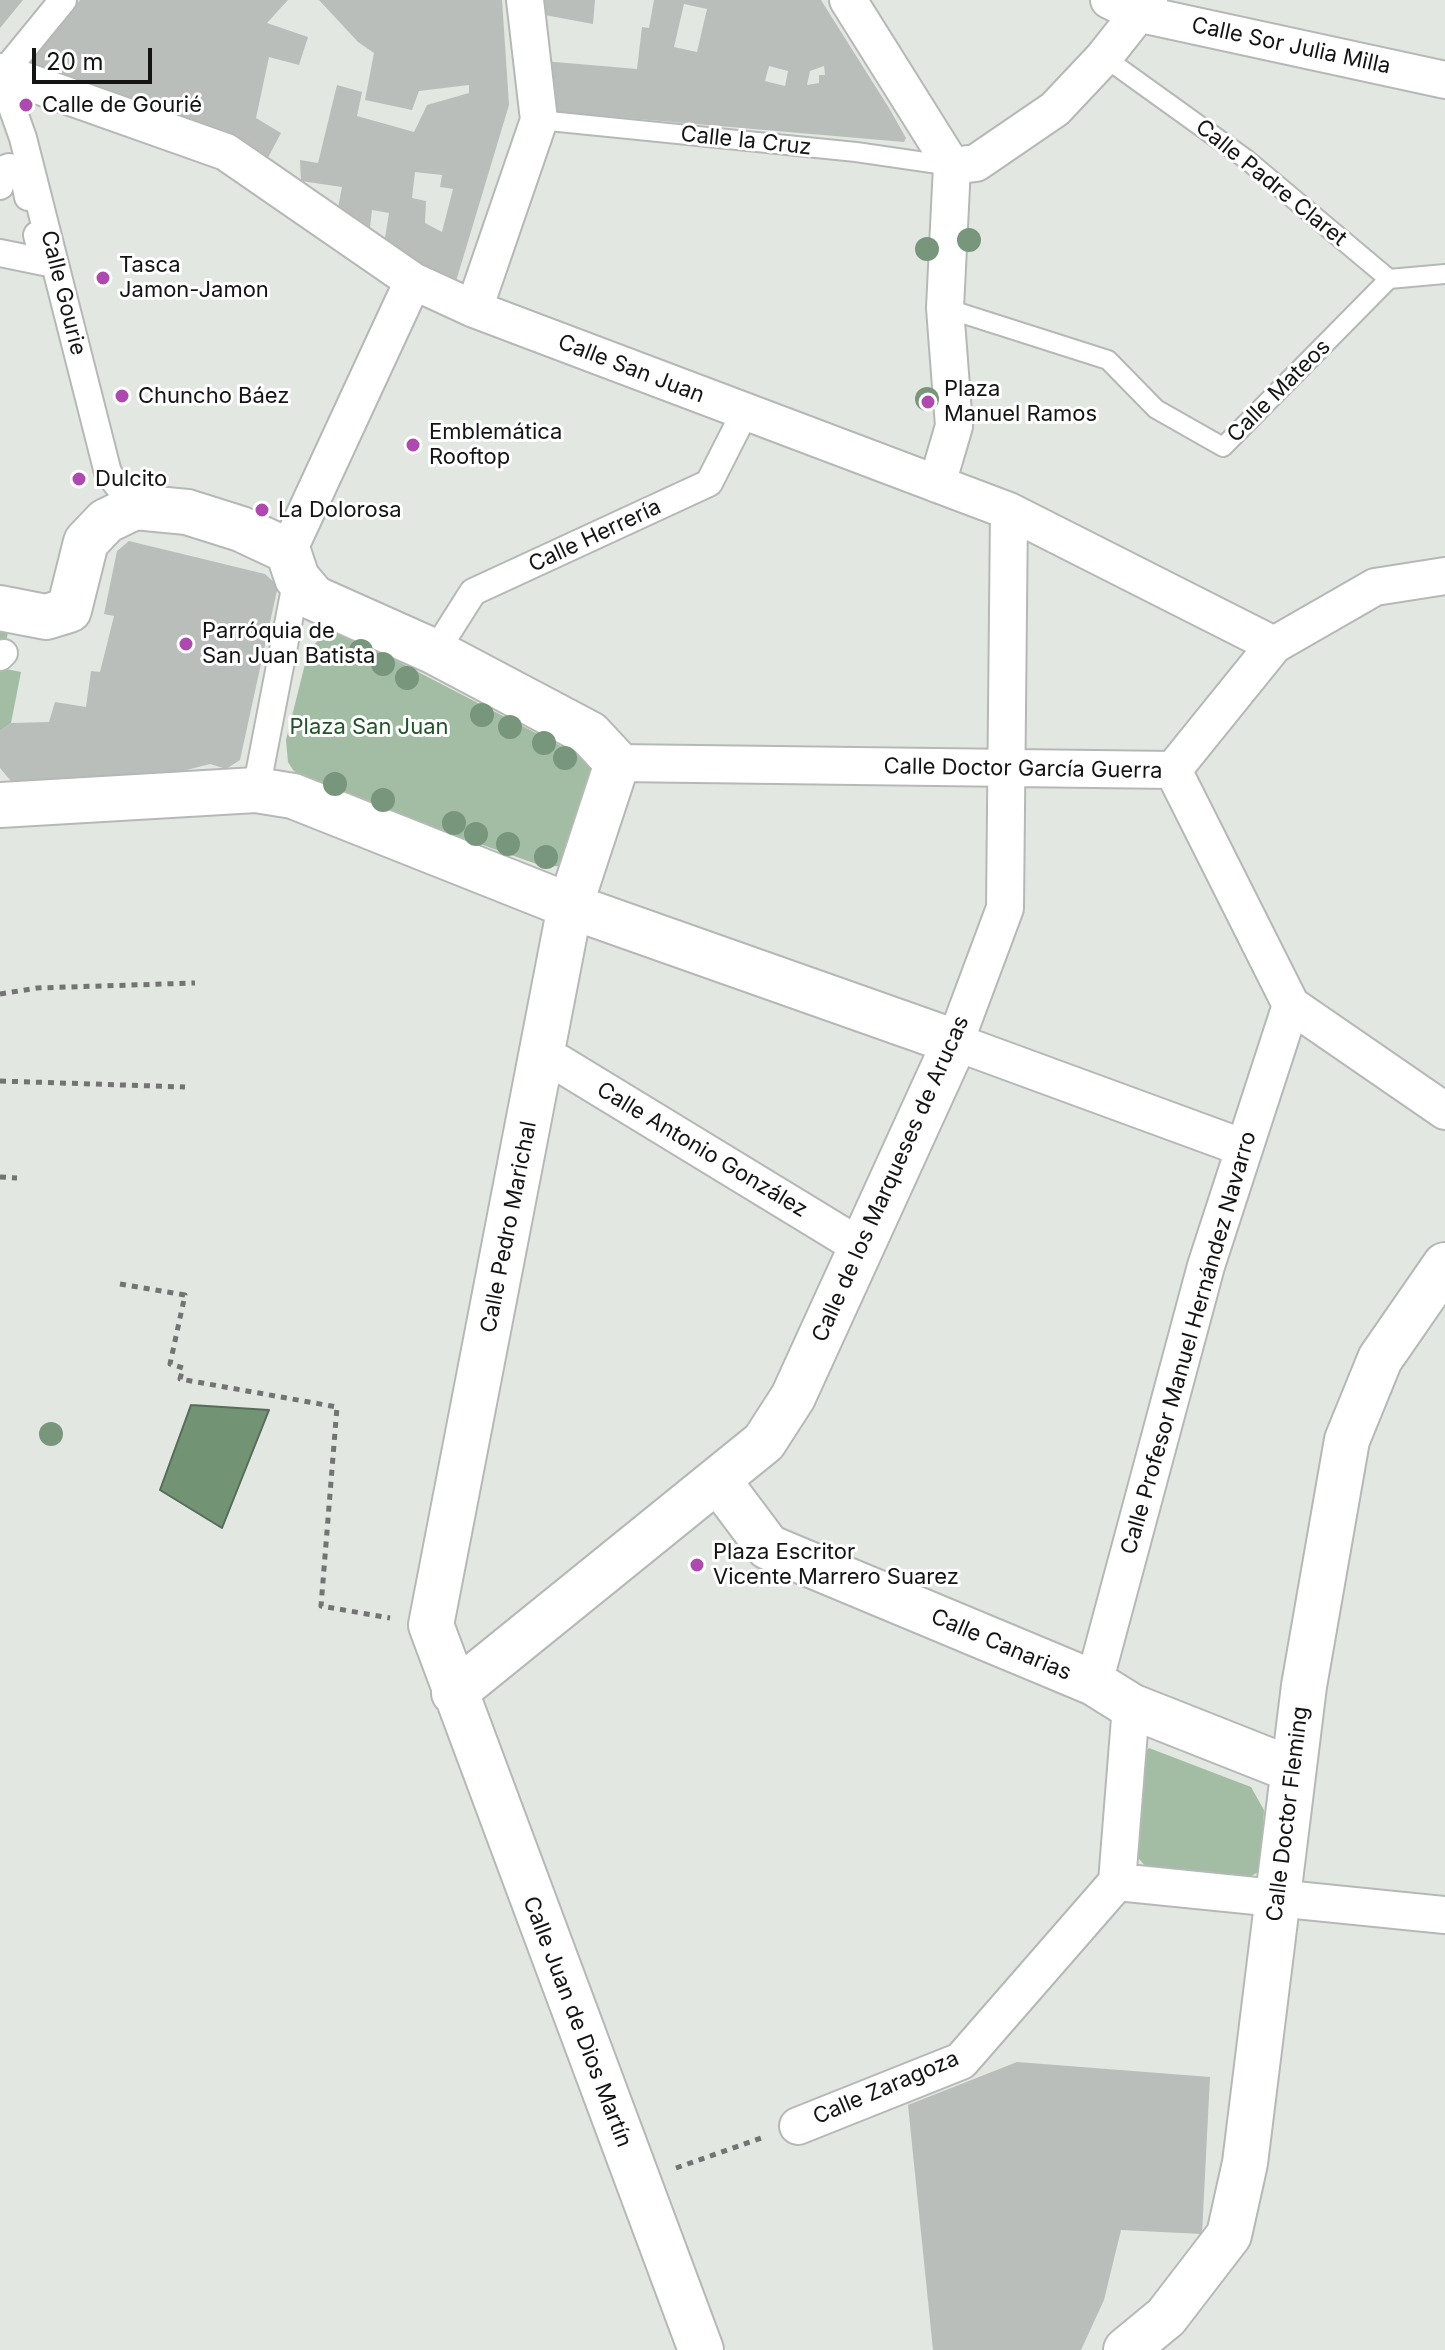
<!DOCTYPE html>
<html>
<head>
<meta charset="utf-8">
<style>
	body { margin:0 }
	#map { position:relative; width:1445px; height:2350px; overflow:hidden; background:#e2e7e2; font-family:Inter,sans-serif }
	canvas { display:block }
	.scale { position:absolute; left:32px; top:48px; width:120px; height:36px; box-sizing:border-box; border:4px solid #131413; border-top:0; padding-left:10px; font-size:24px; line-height:28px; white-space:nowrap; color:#131413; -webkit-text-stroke:6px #fff; paint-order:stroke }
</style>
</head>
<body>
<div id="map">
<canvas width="1445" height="2350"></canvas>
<div class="scale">20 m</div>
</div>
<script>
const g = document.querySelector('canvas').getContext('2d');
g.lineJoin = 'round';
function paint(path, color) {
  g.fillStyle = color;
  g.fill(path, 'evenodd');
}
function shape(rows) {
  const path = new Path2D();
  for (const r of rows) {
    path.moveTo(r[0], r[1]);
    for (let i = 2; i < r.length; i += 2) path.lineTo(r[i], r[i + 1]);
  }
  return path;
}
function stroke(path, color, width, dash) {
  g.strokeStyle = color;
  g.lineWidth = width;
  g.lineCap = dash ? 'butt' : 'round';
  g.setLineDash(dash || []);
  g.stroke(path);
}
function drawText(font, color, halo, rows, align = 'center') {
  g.font = font + ' Inter,sans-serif';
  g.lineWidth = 6;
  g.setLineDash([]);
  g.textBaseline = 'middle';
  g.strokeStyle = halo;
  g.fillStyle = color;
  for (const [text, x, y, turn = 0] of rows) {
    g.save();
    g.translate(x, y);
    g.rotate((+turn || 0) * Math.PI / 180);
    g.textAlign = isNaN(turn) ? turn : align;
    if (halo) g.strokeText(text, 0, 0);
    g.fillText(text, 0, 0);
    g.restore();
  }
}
paint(shape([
	[0,631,8,632,1,668,21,672,11,723,0,731],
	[339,631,588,760,593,768,566,860,559,866,545,867,308,783,293,770,288,762,286,740,308,652,322,636],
	[1149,1748,1251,1787,1264,1810,1260,1871,1241,1882,1150,1872,1130,1848,1137,1761]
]), '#a2bda3');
const water = shape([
	[191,1405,269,1410,222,1528,160,1490,191,1405]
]);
paint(water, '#739375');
stroke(water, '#566d58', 2);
paint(shape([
	[0,0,23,0,0,28],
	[80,0,288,0,267,23,308,37,299,65,269,57,256,118,281,133,262,169,24,68],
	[319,0,502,0,509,105,454,288,383,250,389,213,372,210,369,236,336,218,342,187,301,181,300,160,318,163,337,85,362,92,357,116,414,132,427,105,469,93,469,85,419,91,412,110,365,100,374,53,358,42],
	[415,172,442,175,440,187,453,189,442,232,425,223,426,201,412,198],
	[533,0,595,0,593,24,534,13],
	[654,0,821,0,889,108,906,138,904,142,545,111,543,61,637,69,642,27,649,28],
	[684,4,707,9,697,52,674,47],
	[769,66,788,71,785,86,765,81],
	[824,66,825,75,819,75,819,83,807,85,810,71],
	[129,541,265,574,278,586,240,760,226,769,210,764,167,775,11,781,0,768,0,731,11,723,49,722,55,702,86,707,91,671,100,672,114,616,104,614,117,551],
	[1017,2062,1210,2077,1202,2234,1121,2230,1104,2300,1081,2350,933,2350,908,2105]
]), '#babeba');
const service = shape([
	[1104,57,1246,159,1389,279,1445,274],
	[539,120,856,152,952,166],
	[945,308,1108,360,1156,409,1223,447,1389,279]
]);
const pedestrian = shape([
	[0,73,23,138,108,473,135,507],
	[0,77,63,0],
	[0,186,4,169,9,167,24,177,28,197],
	[0,253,44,262,37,235],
	[435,652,473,592,709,483,745,412],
	[0,657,4,653],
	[256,790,297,578]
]);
const minor = shape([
	[848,0,952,166],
	[1109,0,1136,13,1445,80],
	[0,72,226,152,413,281,474,309,1009,511,1274,645],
	[952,166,976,163,1055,109,1104,57,1149,0],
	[474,309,539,120,525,0],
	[937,484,954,426,945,308,952,166],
	[1009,511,1005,908,955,1042,1244,1148],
	[288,551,413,281],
	[617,763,1173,770],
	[1173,770,1291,1005,1445,1111],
	[1173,770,1274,645,1375,587,1445,576],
	[541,1060,559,1063,861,1247],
	[1094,1683,1206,1266,1291,1005],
	[1117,1882,1445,1915],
	[1117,1882,1131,1706],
	[798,2126,961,2061,1117,1882]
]);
const tertiary = shape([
	[0,608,46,617,69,610,86,542,106,521,135,507,187,512,241,529,288,551,297,578,314,598,435,652,590,734,617,763,570,906,431,1625,701,2350],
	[0,805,256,790,293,796,570,906,955,1042,793,1397,764,1442,454,1693],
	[722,1479,726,1491,768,1547,1094,1683,1131,1706,1293,1770],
	[1126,2350,1166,2317,1229,2235,1245,2163,1304,1686,1347,1440,1380,1359,1445,1265]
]);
stroke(service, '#b5b9b5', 22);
stroke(pedestrian, '#b5b9b5', 30);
stroke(minor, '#b5b9b5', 40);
stroke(tertiary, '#b5b9b5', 48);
stroke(shape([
	[0,994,37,988,195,983],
	[0,1081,185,1087],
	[0,1177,17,1178],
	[120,1284,185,1295,170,1364,183,1368,180,1379,337,1407,321,1606,390,1618],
	[676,2168,764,2137]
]), '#727472', 5, [6, 6]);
stroke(service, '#fff', 18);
stroke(pedestrian, '#fff', 26);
stroke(minor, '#fff', 36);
stroke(tertiary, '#fff', 44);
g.fillStyle = '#78967c';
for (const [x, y] of [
	[969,240],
	[927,249],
	[927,399],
	[361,651],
	[383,664],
	[407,678],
	[482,715],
	[510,727],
	[544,743],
	[565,758],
	[335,784],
	[383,800],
	[454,823],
	[476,834],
	[508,844],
	[546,857],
	[51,1434]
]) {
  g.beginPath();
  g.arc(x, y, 12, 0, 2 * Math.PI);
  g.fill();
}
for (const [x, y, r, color] of [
	[26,105,8,"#ad49af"],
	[103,278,8,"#ad49af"],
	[122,396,8,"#ad49af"],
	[928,402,8,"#ad49af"],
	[413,445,8,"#ad49af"],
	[79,479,8,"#ad49af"],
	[262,510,8,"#ad49af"],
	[186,644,8,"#ad49af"],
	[697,1565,8,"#ad49af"]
]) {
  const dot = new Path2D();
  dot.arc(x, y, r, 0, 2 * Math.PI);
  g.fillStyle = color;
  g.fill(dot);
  stroke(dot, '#fff', 3);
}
drawText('22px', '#131413', '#fff', [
	["Calle Sor Julia Milla",1291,46,12],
	["Calle la Cruz",746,141,6],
	["Calle Padre Claret",1271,183,39],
	["Calle Gourie",63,293,76],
	["Calle San Juan",631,369,21],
	["Calle Mateos",1279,391,-45],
	["Calle Herrería",595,536,-25],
	["Calle Doctor García Guerra",1023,769,1],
	["Calle Antonio González",702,1150,31],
	["Calle de los Marqueses de Arucas",891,1179,-66],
	["Calle Pedro Marichal",509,1227,-79],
	["Calle Profesor Manuel Hernández Navarro",1189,1343,-74],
	["Calle Canarias",1001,1645,23],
	["Calle Doctor Fleming",1288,1814,-83],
	["Calle Juan de Dios Martín",577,2022,69],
	["Calle Zaragoza",886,2088,-23]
]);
drawText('22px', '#131413', '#fff', [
	["Calle de Gourié",42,105],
	["Tasca",119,265],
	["Jamon-Jamon",119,290],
	["Plaza",944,389],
	["Manuel Ramos",944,414],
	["Chuncho Báez",138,396],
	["Emblemática",429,432],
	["Rooftop",429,457],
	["Dulcito",95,479],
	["La Dolorosa",278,510],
	["Parróquia de",202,631],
	["San Juan Batista",202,656],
	["Plaza Escritor",713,1552],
	["Vicente Marrero Suarez",713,1577]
], 'left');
drawText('22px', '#215329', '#fff', [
	["Plaza San Juan",369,727]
]);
</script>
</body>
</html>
